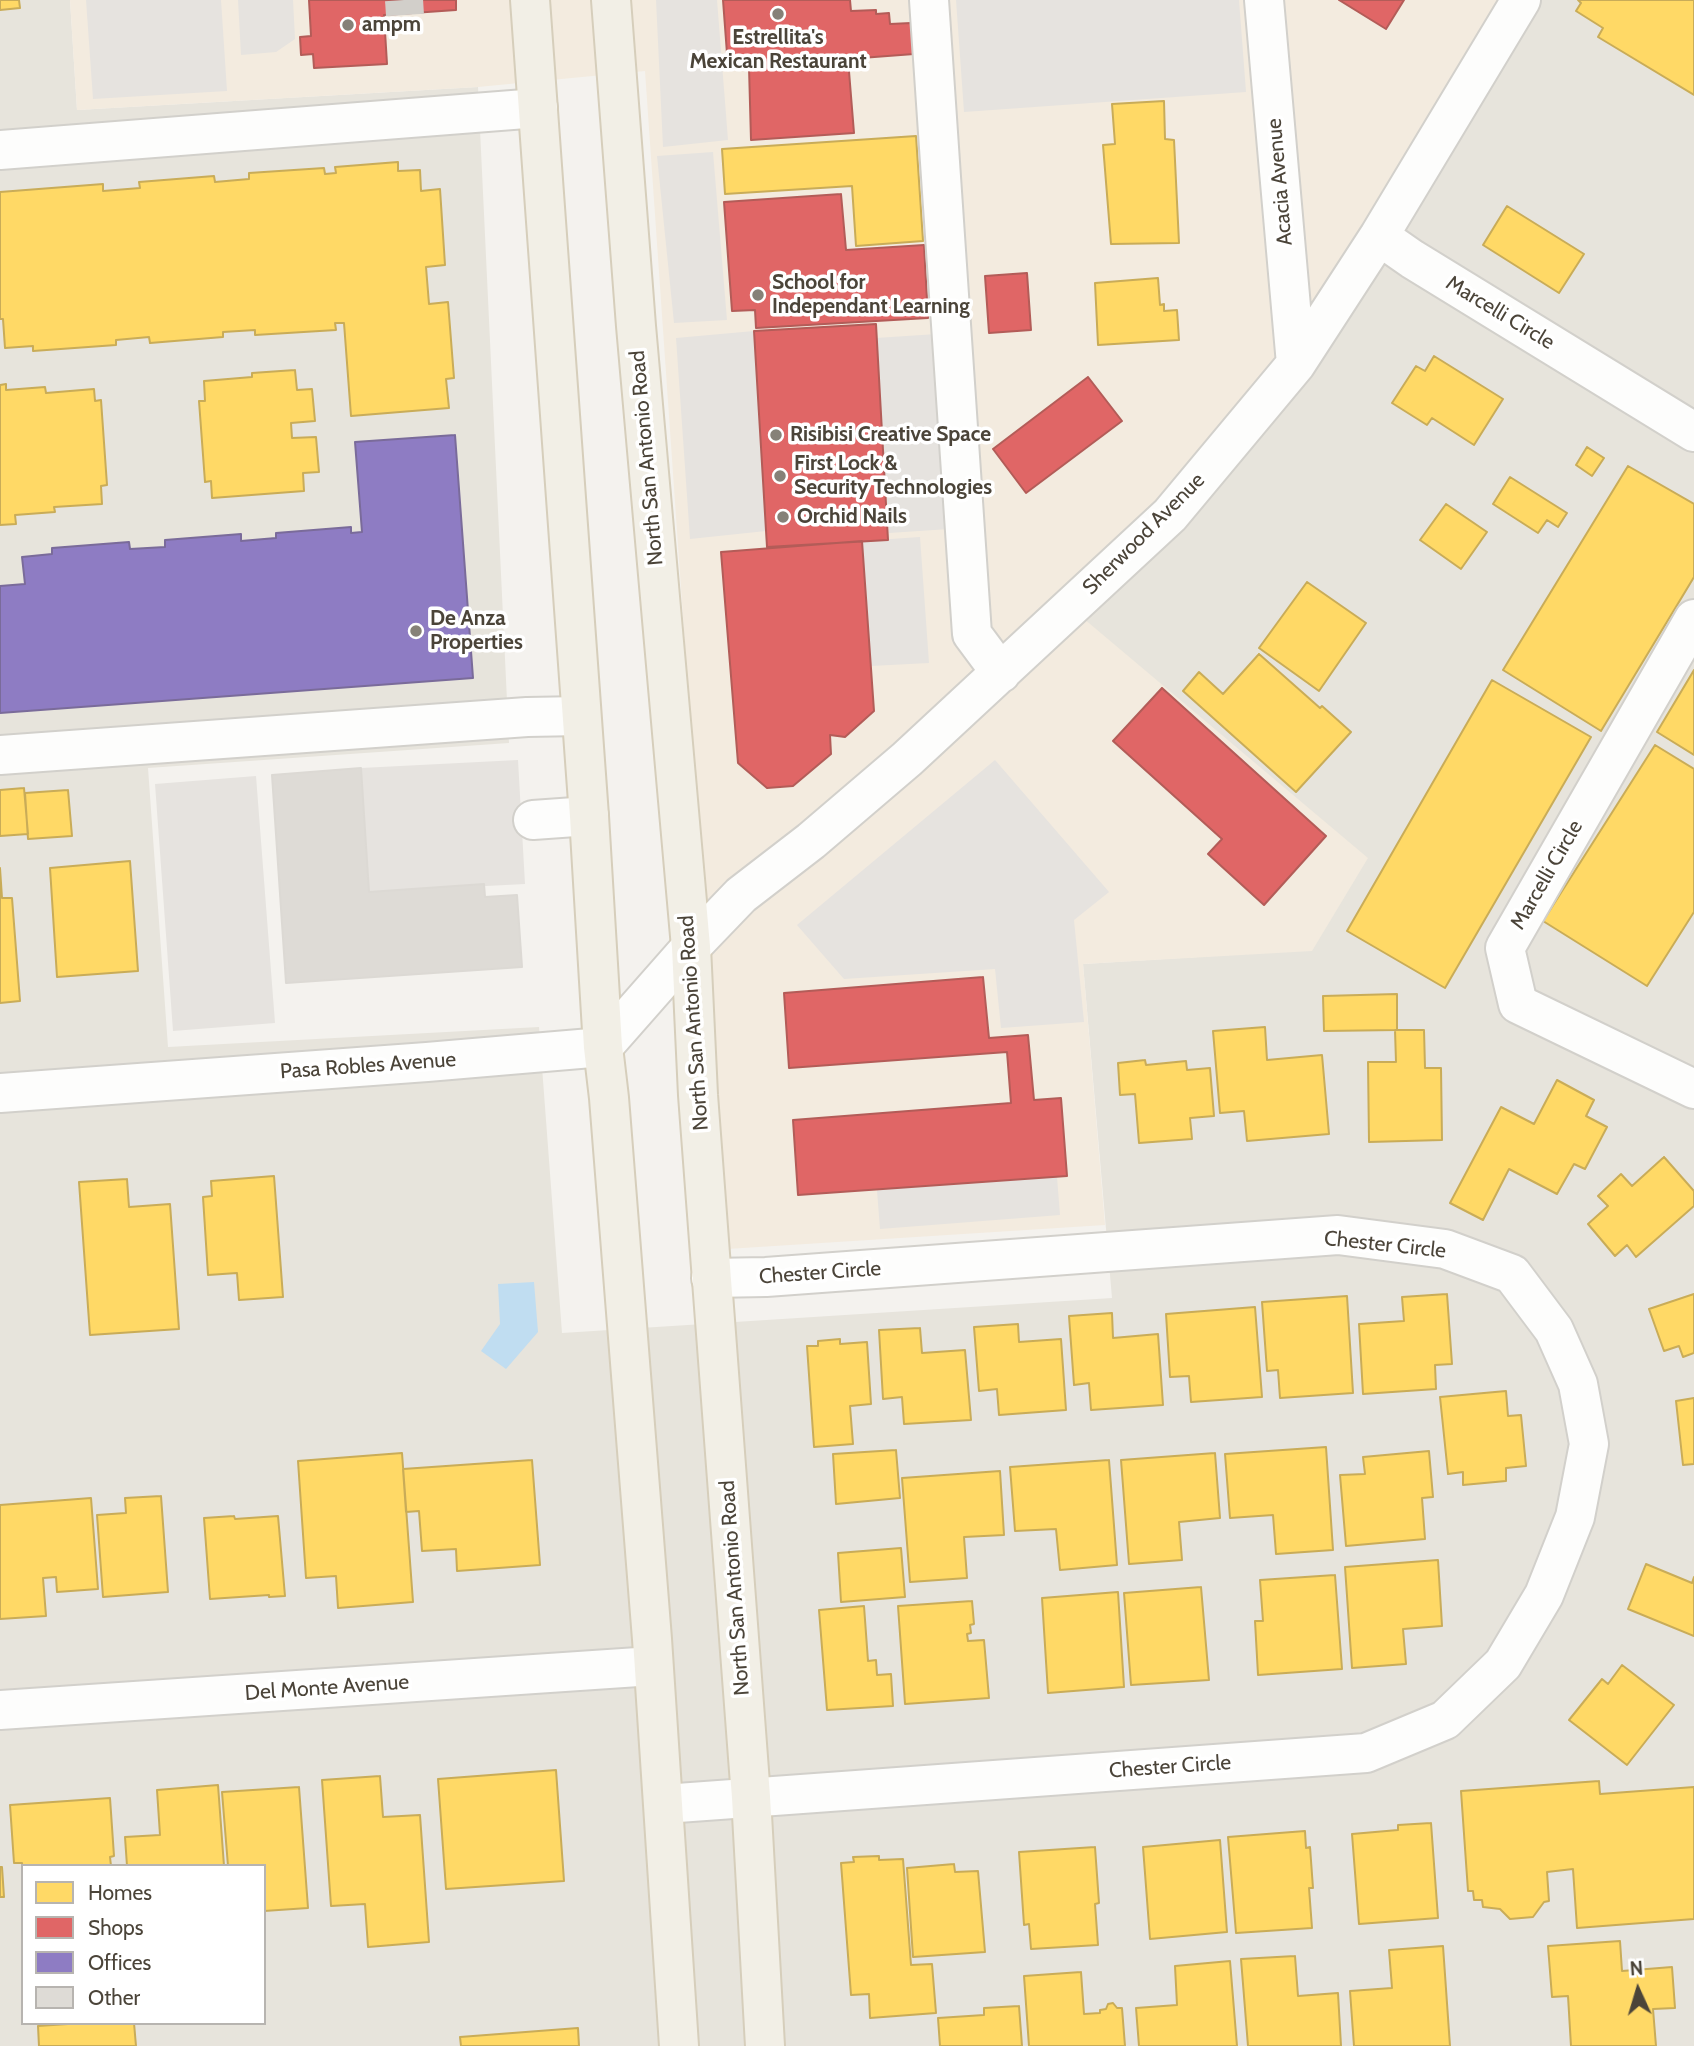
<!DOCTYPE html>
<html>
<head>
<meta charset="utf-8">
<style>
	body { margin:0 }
	#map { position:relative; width:1694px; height:2046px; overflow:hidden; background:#f4f2ee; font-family:Cabin,sans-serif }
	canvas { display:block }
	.legend { position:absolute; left:21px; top:1864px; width:245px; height:161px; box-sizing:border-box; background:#fff; border:2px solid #b7b4b0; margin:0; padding:9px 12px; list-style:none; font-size:21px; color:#4b4439 }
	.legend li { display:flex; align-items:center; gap:14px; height:35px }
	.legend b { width:35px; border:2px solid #b7b4b0 }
	.north { position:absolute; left:1603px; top:1955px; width:70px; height:70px; -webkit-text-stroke:5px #fff; paint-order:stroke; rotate:356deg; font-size:19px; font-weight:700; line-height:28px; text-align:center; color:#4b4439 }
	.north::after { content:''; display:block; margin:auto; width:24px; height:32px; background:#4b4439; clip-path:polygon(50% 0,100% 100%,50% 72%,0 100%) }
</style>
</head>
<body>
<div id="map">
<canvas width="1694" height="2046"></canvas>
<ul class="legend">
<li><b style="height:19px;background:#ffd966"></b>Homes</li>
<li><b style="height:19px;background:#e06666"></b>Shops</li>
<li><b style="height:19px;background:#8e7cc3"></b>Offices</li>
<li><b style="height:19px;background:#dedbd6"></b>Other</li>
</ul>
<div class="north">N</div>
</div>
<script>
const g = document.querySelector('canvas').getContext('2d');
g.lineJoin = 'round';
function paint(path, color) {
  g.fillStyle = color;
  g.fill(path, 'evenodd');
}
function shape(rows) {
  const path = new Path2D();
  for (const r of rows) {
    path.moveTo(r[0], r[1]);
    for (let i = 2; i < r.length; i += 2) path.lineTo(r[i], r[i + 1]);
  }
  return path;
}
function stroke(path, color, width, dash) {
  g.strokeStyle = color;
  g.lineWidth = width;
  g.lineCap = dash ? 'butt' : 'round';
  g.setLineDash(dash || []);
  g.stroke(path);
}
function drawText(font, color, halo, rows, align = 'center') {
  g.font = font + ' Cabin,sans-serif';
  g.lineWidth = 7;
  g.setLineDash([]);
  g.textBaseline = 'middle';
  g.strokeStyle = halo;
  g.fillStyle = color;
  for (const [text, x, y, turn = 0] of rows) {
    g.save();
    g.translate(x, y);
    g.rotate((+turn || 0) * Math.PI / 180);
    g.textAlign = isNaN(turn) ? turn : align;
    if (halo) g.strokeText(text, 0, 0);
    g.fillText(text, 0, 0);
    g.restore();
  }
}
paint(shape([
	[0,0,70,0,77,110,478,87,509,743,148,768,168,1047,539,1027,562,1333,1112,1298,1083,964,1312,950,1082,618,1531,0,1694,0,1694,2046,0,2046],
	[23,1866,264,1866,264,2023,23,2023]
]), '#e7e4dc');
paint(shape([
	[70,0,1531,0,1345,308,1083,618,1368,858,1312,951,1083,964,1105,1225,727,1249,645,71,478,87,77,110]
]), '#f3ebdf');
paint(shape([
	[86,0,221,0,227,91,93,99],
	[238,0,293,0,295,39,276,52,241,55],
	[656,0,717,0,728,140,663,147],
	[956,0,1239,0,1246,92,964,112],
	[713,152,727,320,674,323,657,156],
	[754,331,766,531,690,539,676,338],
	[952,333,964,528,889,533,876,338],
	[920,537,929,663,871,666,862,541],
	[518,760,525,884,369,892,361,768],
	[995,760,1109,892,1074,920,1084,1022,1001,1028,995,969,844,979,797,925],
	[256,776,275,1023,173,1031,155,784],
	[1057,1177,1060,1215,880,1229,877,1190]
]), '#e6e3df');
paint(shape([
	[534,1282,538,1332,506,1369,481,1351,500,1324,498,1284]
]), '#c0ddf1');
const homes = shape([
	[0,0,19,0,20,8,0,10,0,0],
	[1578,0,1694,0,1694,95,1598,37,1603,28,1576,11,1581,3,1578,0],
	[1164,101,1165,139,1174,140,1179,243,1111,244,1103,145,1115,144,1112,104,1164,101],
	[916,136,923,241,856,246,852,186,725,194,722,149,916,136],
	[398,162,398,171,420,170,421,191,440,189,445,265,426,267,429,304,448,302,454,378,446,379,449,408,351,416,344,323,335,323,336,330,255,335,255,330,223,332,223,337,150,343,149,337,116,340,116,345,33,351,33,346,5,348,3,319,0,319,0,192,103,184,103,191,140,188,139,182,214,176,215,182,249,179,249,173,324,168,325,174,336,173,335,167,398,162],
	[1507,206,1584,254,1559,293,1483,245,1507,206],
	[1158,278,1160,305,1164,304,1164,311,1177,310,1179,340,1098,345,1095,283,1158,278],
	[1434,356,1503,399,1474,445,1432,418,1427,425,1392,403,1416,366,1425,371,1434,356],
	[295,370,297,390,312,389,315,421,291,423,292,438,316,437,319,472,303,473,304,491,212,498,211,481,205,482,199,401,205,401,204,381,252,377,252,373,295,370],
	[6,384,6,390,45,387,46,393,94,389,95,401,101,400,107,485,101,486,102,504,54,507,55,512,15,515,16,524,0,525,0,385,6,384],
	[1587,447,1604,458,1592,476,1576,465,1587,447],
	[1628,466,1694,504,1694,577,1601,731,1503,670,1628,466],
	[1510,477,1567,513,1558,527,1547,520,1538,533,1493,504,1510,477],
	[1446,504,1487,532,1461,569,1420,540,1446,504],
	[1307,582,1366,623,1319,691,1259,648,1307,582],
	[1259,654,1320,708,1322,706,1351,732,1296,792,1183,691,1199,672,1223,694,1259,654],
	[1694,670,1694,755,1657,732,1694,670],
	[1492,680,1591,737,1445,988,1347,931,1492,680],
	[1655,745,1694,769,1694,912,1647,986,1543,921,1655,745],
	[24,788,28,834,0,836,0,790,24,788],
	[68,790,72,836,28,839,25,793,68,790],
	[130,861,138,971,57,977,50,868,130,861],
	[0,868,2,898,12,898,20,1001,0,1003,0,868],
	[1397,994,1397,1030,1324,1031,1323,996,1397,994],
	[1265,1027,1267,1060,1322,1055,1329,1134,1247,1141,1244,1111,1220,1113,1213,1031,1265,1027],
	[1395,1030,1424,1030,1425,1068,1441,1068,1442,1140,1369,1142,1368,1062,1396,1062,1395,1030],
	[1145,1060,1146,1065,1186,1061,1187,1070,1210,1068,1214,1116,1190,1118,1192,1139,1139,1143,1135,1094,1120,1095,1118,1063,1145,1060],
	[1557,1080,1594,1100,1586,1116,1607,1127,1585,1169,1574,1164,1557,1194,1509,1169,1483,1220,1450,1203,1501,1107,1534,1124,1557,1080],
	[1664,1157,1694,1191,1694,1206,1636,1257,1627,1245,1615,1256,1588,1224,1608,1206,1598,1196,1621,1174,1632,1186,1664,1157],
	[274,1176,283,1297,239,1300,237,1273,208,1275,203,1197,212,1196,211,1181,274,1176],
	[127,1179,129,1207,170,1204,179,1329,90,1335,79,1182,127,1179],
	[1447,1294,1452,1364,1435,1365,1436,1389,1363,1394,1359,1324,1404,1321,1402,1297,1447,1294],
	[1694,1294,1694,1353,1683,1357,1679,1346,1664,1351,1649,1309,1694,1294],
	[1347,1296,1353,1393,1280,1398,1278,1370,1267,1371,1262,1302,1347,1296],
	[1255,1307,1262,1397,1191,1402,1189,1376,1170,1377,1166,1314,1255,1307],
	[1112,1313,1113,1338,1158,1334,1163,1405,1091,1410,1089,1383,1074,1385,1069,1316,1112,1313],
	[1018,1324,1019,1342,1061,1339,1066,1410,999,1415,997,1389,979,1391,974,1327,1018,1324],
	[920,1328,922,1353,965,1350,971,1420,904,1424,902,1397,883,1399,879,1330,920,1328],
	[840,1339,840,1344,867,1342,871,1404,850,1406,853,1444,814,1447,807,1346,818,1346,818,1341,840,1339],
	[1506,1391,1508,1416,1521,1415,1526,1466,1506,1468,1506,1481,1463,1485,1463,1472,1448,1474,1440,1397,1506,1391],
	[1694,1398,1694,1464,1683,1465,1676,1401,1694,1398],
	[1326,1447,1333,1550,1276,1554,1273,1515,1230,1518,1225,1454,1326,1447],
	[896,1450,900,1498,836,1504,833,1454,896,1450],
	[1429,1451,1433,1497,1422,1498,1425,1539,1346,1546,1340,1475,1365,1474,1363,1457,1429,1451],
	[402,1453,413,1602,338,1608,336,1576,306,1578,298,1461,402,1453],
	[1215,1453,1220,1518,1179,1522,1182,1560,1129,1564,1121,1460,1215,1453],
	[532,1460,540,1565,457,1571,456,1549,422,1551,419,1511,406,1512,403,1469,532,1460],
	[1109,1460,1117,1565,1060,1570,1056,1529,1015,1531,1010,1467,1109,1460],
	[1000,1471,1004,1535,964,1537,967,1578,910,1582,902,1478,1000,1471],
	[161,1496,168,1592,103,1597,97,1515,126,1513,125,1498,161,1496],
	[91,1498,98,1589,57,1592,56,1577,43,1578,46,1616,0,1619,0,1505,91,1498],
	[234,1516,235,1519,278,1516,285,1596,269,1597,269,1595,210,1599,204,1518,234,1516],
	[901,1548,905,1597,841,1602,838,1553,901,1548],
	[1438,1560,1442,1626,1403,1629,1406,1664,1352,1668,1345,1567,1438,1560],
	[1646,1564,1692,1583,1694,1577,1694,1636,1628,1609,1646,1564],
	[1335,1575,1342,1669,1258,1675,1255,1621,1263,1621,1260,1580,1335,1575],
	[1201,1587,1209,1680,1131,1685,1124,1593,1201,1587],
	[1118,1592,1124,1687,1048,1693,1042,1598,1118,1592],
	[972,1601,974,1624,970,1625,971,1633,967,1634,968,1641,984,1640,989,1698,905,1704,898,1606,972,1601],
	[864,1606,868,1661,876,1660,877,1675,891,1674,893,1706,827,1710,819,1610,864,1606],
	[1622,1665,1674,1705,1627,1765,1569,1720,1602,1679,1608,1684,1622,1665],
	[556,1770,564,1881,446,1889,438,1779,556,1770],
	[380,1776,383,1817,420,1815,429,1942,368,1947,365,1904,331,1906,322,1780,380,1776],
	[1599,1781,1600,1794,1694,1787,1694,1919,1577,1928,1573,1869,1547,1872,1549,1901,1544,1902,1533,1917,1510,1919,1500,1909,1483,1907,1482,1900,1474,1900,1473,1891,1468,1891,1461,1791,1599,1781],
	[218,1785,224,1866,127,1866,125,1837,160,1835,157,1790,218,1785],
	[299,1787,308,1908,264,1911,264,1866,228,1866,222,1792,299,1787],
	[110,1798,114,1856,110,1857,111,1866,23,1866,23,1876,22,1863,14,1863,10,1805,110,1798],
	[1431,1823,1438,1918,1359,1924,1352,1834,1398,1830,1398,1825,1431,1823],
	[1305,1831,1306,1848,1310,1847,1313,1888,1309,1888,1312,1928,1236,1933,1228,1837,1305,1831],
	[1220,1840,1227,1932,1150,1939,1143,1847,1220,1840],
	[1095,1847,1099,1903,1095,1904,1098,1945,1031,1949,1029,1924,1024,1925,1019,1852,1095,1847],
	[879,1856,879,1860,903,1859,911,1965,932,1964,936,2013,870,2018,869,1994,851,1995,841,1863,854,1862,853,1857,879,1856],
	[954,1864,955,1872,978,1871,985,1952,913,1957,907,1868,954,1864],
	[0,1867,2,1867,4,1897,0,1897,0,1867],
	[1620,1941,1622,1971,1672,1967,1675,2008,1653,2009,1656,2046,1571,2046,1568,1996,1552,1997,1548,1946,1620,1941],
	[1443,1946,1450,2046,1354,2046,1350,1991,1392,1988,1389,1950,1443,1946],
	[1295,1956,1298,1996,1338,1993,1341,2046,1248,2046,1241,1959,1295,1956],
	[1230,1961,1237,2046,1139,2046,1136,2008,1177,2005,1175,1966,1230,1961],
	[1081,1972,1084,2014,1100,2013,1100,2010,1106,2009,1108,2004,1113,2003,1117,2008,1122,2008,1125,2046,1029,2046,1024,1976,1081,1972],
	[1019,2006,1022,2046,940,2046,938,2018,984,2015,984,2008,1019,2006],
	[83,2023,134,2023,136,2046,39,2046,38,2026,83,2023],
	[578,2028,579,2046,461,2046,460,2037,578,2028]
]);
paint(homes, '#ffd966');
stroke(homes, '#c9ac58', 2);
const shops = shape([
	[309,0,456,0,456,10,384,15,387,64,314,68,313,54,301,55,300,37,311,36,309,0],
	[723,0,850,0,851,11,876,10,876,14,889,13,890,24,911,23,914,54,848,59,854,133,751,140,749,67,728,67,723,0],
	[1339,0,1404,0,1386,29,1339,0],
	[841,194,846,250,924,245,928,318,756,328,755,310,732,311,724,202,841,194],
	[1027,273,1031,330,989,333,985,276,1027,273],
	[876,324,888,540,767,547,754,331,876,324],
	[1088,377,1122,421,1026,493,993,449,1088,377],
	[862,541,874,711,845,737,830,735,831,754,793,786,767,788,738,763,721,552,862,541],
	[1162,688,1326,836,1264,905,1208,854,1222,839,1113,741,1162,688],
	[983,977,989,1038,1028,1035,1034,1100,1061,1098,1067,1176,798,1195,793,1120,1011,1103,1007,1052,789,1068,784,993,983,977]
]);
paint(shops, '#e06666');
stroke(shops, '#b35c58', 2);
const offices = shape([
	[455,435,473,678,0,713,0,586,25,584,22,557,52,554,52,548,129,542,130,549,165,547,165,540,241,534,241,541,276,538,276,533,351,527,351,533,362,532,355,442,455,435]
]);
paint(offices, '#8e7cc3');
stroke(offices, '#7a6b9a', 2);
const building = shape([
	[361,768,369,892,484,884,485,897,517,895,522,967,286,983,272,775,361,768]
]);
paint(building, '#dedbd6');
stroke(building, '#dcd9d4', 2);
stroke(shape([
	[404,0,405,15]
]), '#d2cfca', 38, [38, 19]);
const minor = shape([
	[929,0,972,634,1001,673],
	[1264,0,1296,364],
	[0,150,538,108],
	[1379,236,1412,259,1694,432],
	[1694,619,1505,948,1518,1004,1694,1089],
	[0,755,527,717,581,716],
	[533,820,589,816],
	[0,1093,427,1062,603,1047,691,947,741,895,811,841,907,759,1170,515,1296,364,1379,236,1521,0],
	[0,1710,653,1666],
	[664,1804,1366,1753,1445,1720,1503,1664,1544,1595,1575,1517,1589,1444,1578,1384,1554,1330,1512,1274,1445,1249,1338,1235,766,1277,711,1278]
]);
const major = shape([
	[530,0,589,816,603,1047,609,1098,652,1639,679,2046],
	[611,0,636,326,691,947,698,1095,751,1797,765,2046]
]);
stroke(minor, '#d2d0cb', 42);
stroke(major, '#d6cebb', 42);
stroke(minor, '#fdfdfc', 38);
stroke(major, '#f2efe6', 38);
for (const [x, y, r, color] of [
	[778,14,7,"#868178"],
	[348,25,7,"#868178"],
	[758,295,7,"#868178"],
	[776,435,7,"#868178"],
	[780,476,7,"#868178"],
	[783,517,7,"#868178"],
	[416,631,7,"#868178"]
]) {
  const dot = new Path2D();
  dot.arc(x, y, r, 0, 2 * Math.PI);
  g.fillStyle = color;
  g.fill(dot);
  stroke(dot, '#fff', 2.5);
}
drawText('bold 21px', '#4b4439', '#fff', [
	["ampm",362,25],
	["Estrellita's",778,38,"center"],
	["Mexican Restaurant",778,62,"center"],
	["School for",772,283],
	["Independant Learning",772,307],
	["Risibisi Creative Space",790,435],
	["First Lock &",794,464],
	["Security Technologies",794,488],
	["Orchid Nails",797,517],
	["De Anza",430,619],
	["Properties",430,643]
], 'left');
drawText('21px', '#4b4439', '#fff', [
	["Acacia Avenue",1280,182,-95],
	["Marcelli Circle",1500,313,31],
	["North San Antonio Road",647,458,-95],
	["Sherwood Avenue",1144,534,-45],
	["Marcelli Circle",1547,875,-60],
	["North San Antonio Road",694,1023,-94],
	["Pasa Robles Avenue",368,1066,-4],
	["Chester Circle",1385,1245,6],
	["Chester Circle",820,1273,-4],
	["North San Antonio Road",735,1588,-94],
	["Del Monte Avenue",327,1688,-4],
	["Chester Circle",1170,1767,-4]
]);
</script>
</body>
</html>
